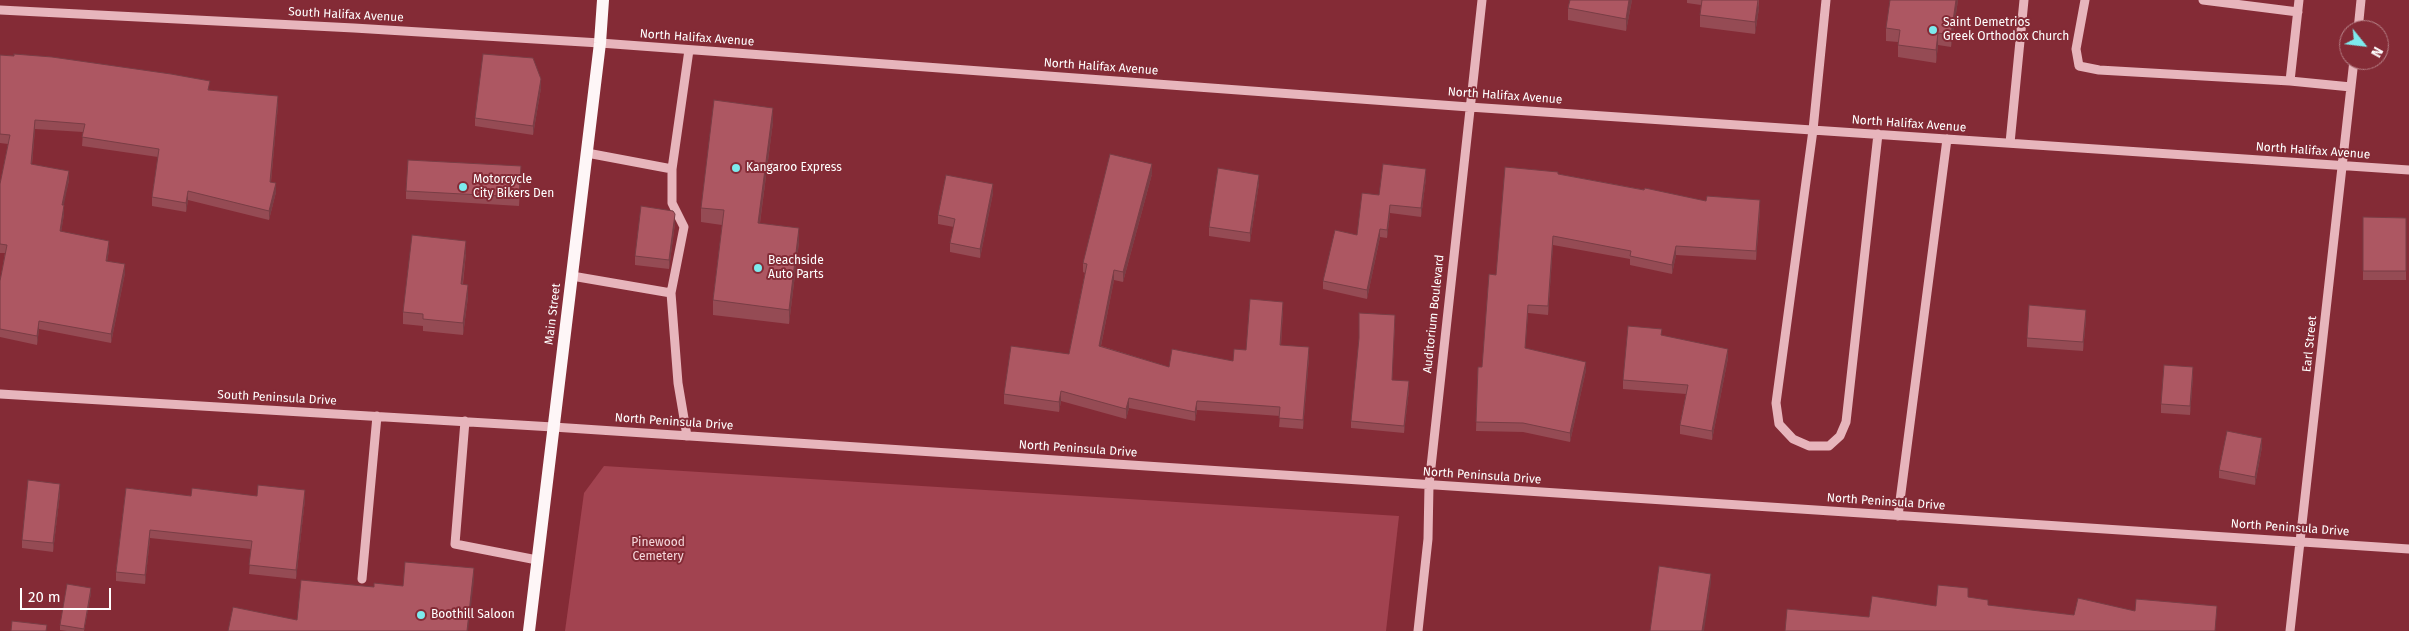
<!DOCTYPE html>
<html>
<head>
<meta charset="utf-8">
<style>
	body { margin:0 }
	#map { position:relative; width:2409px; height:631px; overflow:hidden; background:#842b36; font-family:"Fira Sans",sans-serif }
	canvas { display:block }
	.north { position:absolute; left:2339px; top:20px; width:50px; height:50px; box-sizing:border-box; background:#842b36; border:1px solid #b58086; border-radius:50%; rotate:119deg; font-size:14px; font-weight:700; line-height:20px; text-align:center; color:#fff }
	.north::after { content:''; display:block; margin:auto; width:18px; height:22px; background:#7deaed; clip-path:polygon(50% 0,100% 100%,50% 72%,0 100%) }
	.scale { position:absolute; left:20px; top:588px; width:91px; height:22px; box-sizing:border-box; border:2px solid #fff; border-top:0; padding-left:6px; font-size:15px; line-height:18px; white-space:nowrap; color:#fff; -webkit-text-stroke:4px #842b36; paint-order:stroke }
</style>
</head>
<body>
<div id="map">
<canvas width="2409" height="631"></canvas>
<div class="north">N</div>
<div class="scale">20 m</div>
</div>
<script>
const g = document.querySelector('canvas').getContext('2d');
g.lineJoin = 'round';
function paint(path, color) {
  g.fillStyle = color;
  g.fill(path, 'evenodd');
}
function shape(rows) {
  const path = new Path2D();
  for (const r of rows) {
    path.moveTo(r[0], r[1]);
    for (let i = 2; i < r.length; i += 2) path.lineTo(r[i], r[i + 1]);
  }
  return path;
}
function stroke(path, color, width, dash) {
  g.strokeStyle = color;
  g.lineWidth = width;
  g.lineCap = dash ? 'butt' : 'round';
  g.setLineDash(dash || []);
  g.stroke(path);
}
function drawText(font, color, halo, rows, align = 'center') {
  g.font = font + ' "Fira Sans",sans-serif';
  g.lineWidth = 4;
  g.setLineDash([]);
  g.textBaseline = 'middle';
  g.strokeStyle = halo;
  g.fillStyle = color;
  for (const [text, x, y, turn = 0] of rows) {
    g.save();
    g.translate(x, y);
    g.rotate((+turn || 0) * Math.PI / 180);
    g.textAlign = isNaN(turn) ? turn : align;
    if (halo) g.strokeText(text, 0, 0);
    g.fillText(text, 0, 0);
    g.restore();
  }
}
paint(shape([
	[604,466,1399,516,1386,631,565,631,584,493]
]), '#a24350');
stroke(shape([
	[1826,0,1813,130,1776,403,1779,424,1793,439,1809,446,1829,446,1840,436,1846,422,1878,134],
	[2085,0,2076,49,2079,66,2099,70,2290,81],
	[2203,0,2298,12],
	[2299,0,2290,81,2351,87],
	[0,10,354,28,600,43,1469,107,2409,170],
	[2358,30,2361,0],
	[2010,143,2024,0],
	[587,153,672,169],
	[572,276,671,293],
	[0,394,553,427,2409,549],
	[465,421,455,544,537,560],
	[687,436,678,383,671,293,684,227,672,203,672,169,689,50],
	[1898,516,1947,139],
	[362,579,377,416],
	[1418,631,1428,539,1429,485,1482,0],
	[2290,631,2354,60]
]), '#e7b5bc', 9);
stroke(shape([
	[529,631,600,43,603,0]
]), '#fef6f7', 12);
paint(shape([
	[1570,0,1632,0,1626,31,1568,20,1568,8],
	[1687,0,1759,0,1759,8,1755,34,1700,27,1700,15,1701,5,1687,3],
	[1958,0,1951,47,1938,45,1936,63,1898,57,1898,42,1886,41,1886,28],
	[0,55,210,90,278,105,271,182,276,192,269,220,188,200,186,212,152,206,152,197,158,157,82,146,83,132,35,129,32,164,69,180,63,205,64,214,61,232,109,250,107,261,125,273,111,343,39,329,37,345,0,337,0,281,5,253,0,253,0,184,8,144,0,143],
	[541,88,533,135,475,126,475,118],
	[773,122,760,223,799,242,789,324,713,315,713,300,722,225,701,222,701,208],
	[1152,174,1123,282,1114,280,1101,346,1169,367,1233,361,1246,350,1283,311,1281,345,1309,357,1303,429,1279,427,1280,416,1197,410,1195,421,1129,408,1126,419,1061,401,1059,412,1004,404,1004,394,1069,354,1085,273,1083,272,1083,263],
	[1558,174,1706,201,1760,209,1756,260,1676,255,1672,274,1630,265,1630,259,1553,245,1548,315,1528,313,1525,348,1586,370,1570,442,1523,432,1476,431,1478,367,1482,367,1496,275],
	[521,175,519,206,406,199,406,191],
	[1426,178,1421,217,1390,213,1387,238,1380,237,1367,299,1323,289,1323,281,1357,235,1379,195],
	[1259,183,1250,242,1209,236,1209,227],
	[993,193,980,258,950,252,950,243,954,227,938,224,938,215],
	[2363,217,2406,218,2406,280,2363,280],
	[675,223,669,269,635,265,635,256],
	[466,253,463,284,468,297,463,335,423,331,423,326,403,324,403,312],
	[2086,318,2083,351,2027,347,2027,338],
	[1395,322,1392,380,1409,389,1404,433,1351,428,1351,421],
	[1662,335,1728,358,1712,440,1680,434,1680,425,1686,394,1623,389,1623,380],
	[2193,376,2190,415,2161,413,2161,404],
	[2262,447,2255,485,2219,478,2219,470],
	[126,488,191,496,257,496,305,499,296,579,249,574,251,549,150,538,145,584,116,581,116,572],
	[60,493,53,552,22,548,22,540],
	[91,593,84,631,67,631,60,630,60,625]
]), '#954b54');
paint(shape([
	[1629,0,1632,0,1626,31,1626,19],
	[1758,0,1759,8,1755,34,1755,22],
	[1956,0,1958,0,1951,47,1951,35],
	[1938,33,1938,45,1936,63,1936,50],
	[541,79,541,88,533,135,533,126],
	[278,96,278,105,270,190,270,182],
	[773,108,773,122,758,237,758,223],
	[35,120,35,129,31,172,31,164],
	[1152,164,1152,174,1123,282,1123,272],
	[1426,169,1426,178,1421,217,1421,208],
	[69,171,69,180,62,214,62,205],
	[1259,175,1259,183,1250,242,1250,233],
	[276,183,276,192,269,220,269,211],
	[993,184,993,193,980,258,980,249],
	[188,191,188,200,186,212,186,203],
	[1760,200,1760,209,1756,260,1756,251],
	[64,205,64,214,60,240,60,231],
	[1390,205,1390,213,1387,238,1387,230],
	[675,214,675,223,669,269,669,260],
	[799,228,799,242,789,324,789,310],
	[1380,229,1380,237,1367,299,1367,290],
	[1553,236,1553,245,1548,315,1548,306],
	[109,241,109,250,106,269,106,261],
	[466,241,466,253,461,296,461,284],
	[1676,246,1676,255,1672,274,1672,265],
	[125,264,125,273,111,343,111,334],
	[1114,270,1114,280,1099,355,1099,346],
	[468,285,468,297,463,335,463,323],
	[1283,302,1283,311,1280,355,1280,345],
	[1528,305,1528,313,1525,357,1525,348],
	[2086,310,2086,318,2083,351,2083,342],
	[39,321,39,329,37,345,37,336],
	[1309,347,1309,357,1303,429,1303,420],
	[1728,349,1728,358,1712,440,1712,431],
	[1586,362,1586,370,1570,442,1570,433],
	[2193,367,2193,376,2190,415,2190,406],
	[1409,381,1409,389,1404,433,1404,426],
	[1061,391,1061,401,1059,412,1059,402],
	[1129,398,1129,408,1126,419,1126,409],
	[1197,401,1197,410,1195,421,1195,412],
	[2262,438,2262,447,2255,485,2255,477],
	[60,484,60,493,53,552,53,543],
	[305,490,305,499,296,579,296,570],
	[150,530,150,538,145,584,145,575],
	[474,568,474,581,468,631,467,631],
	[1711,574,1711,583,1704,631,1702,631],
	[91,588,91,593,84,631,84,629]
]), '#793d45');
const building = shape([
	[1570,0,1629,0,1626,19,1568,8,1570,0],
	[1702,0,1758,0,1755,22,1700,15,1702,0],
	[1890,0,1956,0,1951,35,1938,33,1936,50,1898,45,1900,30,1886,28,1890,0],
	[14,54,52,57,171,74,210,81,208,90,278,96,270,182,276,183,269,211,188,191,186,203,152,197,159,149,82,137,85,124,35,120,31,164,69,171,62,205,64,205,60,231,109,241,106,261,125,264,111,334,39,321,37,336,0,329,0,281,7,245,0,244,0,184,10,135,0,134,0,55,14,56,14,54],
	[483,54,533,58,541,79,533,126,475,118,483,54],
	[714,100,773,108,758,223,799,228,789,310,713,300,724,210,701,208,714,100],
	[1110,154,1152,164,1123,272,1114,270,1099,346,1169,367,1172,349,1233,361,1234,349,1246,350,1250,299,1283,302,1280,345,1309,347,1303,420,1279,418,1280,407,1197,401,1195,412,1129,398,1126,409,1061,391,1059,402,1004,394,1011,346,1069,354,1087,264,1083,263,1110,154],
	[408,160,521,166,519,197,406,191,408,160],
	[1383,164,1426,169,1421,208,1390,205,1387,230,1380,229,1367,290,1323,281,1335,230,1357,235,1362,193,1379,195,1383,164],
	[1505,167,1558,172,1558,174,1644,190,1645,188,1706,201,1707,196,1760,200,1756,251,1676,246,1672,265,1630,256,1631,251,1553,236,1548,306,1528,305,1525,348,1586,362,1570,433,1523,423,1476,422,1478,367,1482,367,1489,274,1496,275,1505,167],
	[1218,168,1259,175,1250,233,1209,227,1218,168],
	[946,175,993,184,980,249,950,243,955,219,938,215,946,175],
	[641,206,673,211,675,214,669,260,635,256,641,206],
	[2363,217,2406,218,2406,271,2363,271,2363,217],
	[412,235,466,241,461,284,468,285,463,323,423,319,423,314,403,312,412,235],
	[2029,305,2086,310,2083,342,2027,338,2029,305],
	[1359,313,1395,315,1392,380,1409,381,1404,426,1351,421,1359,338,1359,313],
	[1628,326,1662,329,1661,335,1728,349,1712,431,1680,425,1688,385,1623,380,1628,326],
	[2164,365,2193,367,2190,406,2161,404,2164,365],
	[2227,431,2262,438,2255,477,2219,470,2227,431],
	[28,480,60,484,53,543,22,540,28,480],
	[258,485,305,490,296,570,249,565,252,541,150,530,145,575,116,572,126,488,191,496,192,488,257,496,258,485],
	[405,562,474,568,467,631,228,631,233,607,297,620,301,580,374,587,374,583,403,586,405,562],
	[1659,566,1711,574,1702,631,1650,631,1659,566],
	[67,584,91,588,84,629,60,625,67,584],
	[1938,585,1968,588,1968,597,1988,600,1988,605,2074,615,2078,598,2135,611,2136,599,2217,606,2215,631,1785,631,1787,609,1869,617,1872,596,1936,606,1938,585],
	[12,621,47,625,46,631,11,631,12,621]
]);
paint(building, '#ad5762');
stroke(building, '#793d45', 1);
for (const [x, y, r, color] of [
	[1933,30,5,"#7deaed"],
	[736,168,5,"#7deaed"],
	[463,187,5,"#7deaed"],
	[758,268,5,"#7deaed"],
	[421,615,5,"#7deaed"]
]) {
  const dot = new Path2D();
  dot.arc(x, y, r, 0, 2 * Math.PI);
  g.fillStyle = color;
  g.fill(dot);
  stroke(dot, '#842b36', 2);
}
drawText('12px', '#fff', '#842b36', [
	["South Halifax Avenue",346,15,3],
	["North Halifax Avenue",697,38,4],
	["North Halifax Avenue",1101,67,4],
	["North Halifax Avenue",1505,96,4],
	["North Halifax Avenue",1909,124,4],
	["North Halifax Avenue",2313,151,4],
	["Main Street",553,314,-83],
	["Auditorium Boulevard",1434,314,-84],
	["Earl Street",2310,344,-84],
	["South Peninsula Drive",277,398,3],
	["North Peninsula Drive",674,422,4],
	["North Peninsula Drive",1078,449,4],
	["North Peninsula Drive",1482,476,4],
	["North Peninsula Drive",1886,502,4],
	["North Peninsula Drive",2290,528,4]
]);
drawText('12px', '#fff', '#842b36', [
	["Saint Demetrios",1943,23],
	["Greek Orthodox Church",1943,37],
	["Kangaroo Express",746,168],
	["Motorcycle",473,180],
	["City Bikers Den",473,194],
	["Beachside",768,261],
	["Auto Parts",768,275],
	["Boothill Saloon",431,615]
], 'left');
drawText('12px', '#f6d8dc', '#842b36', [
	["Pinewood",658,543],
	["Cemetery",658,557]
]);
</script>
</body>
</html>
